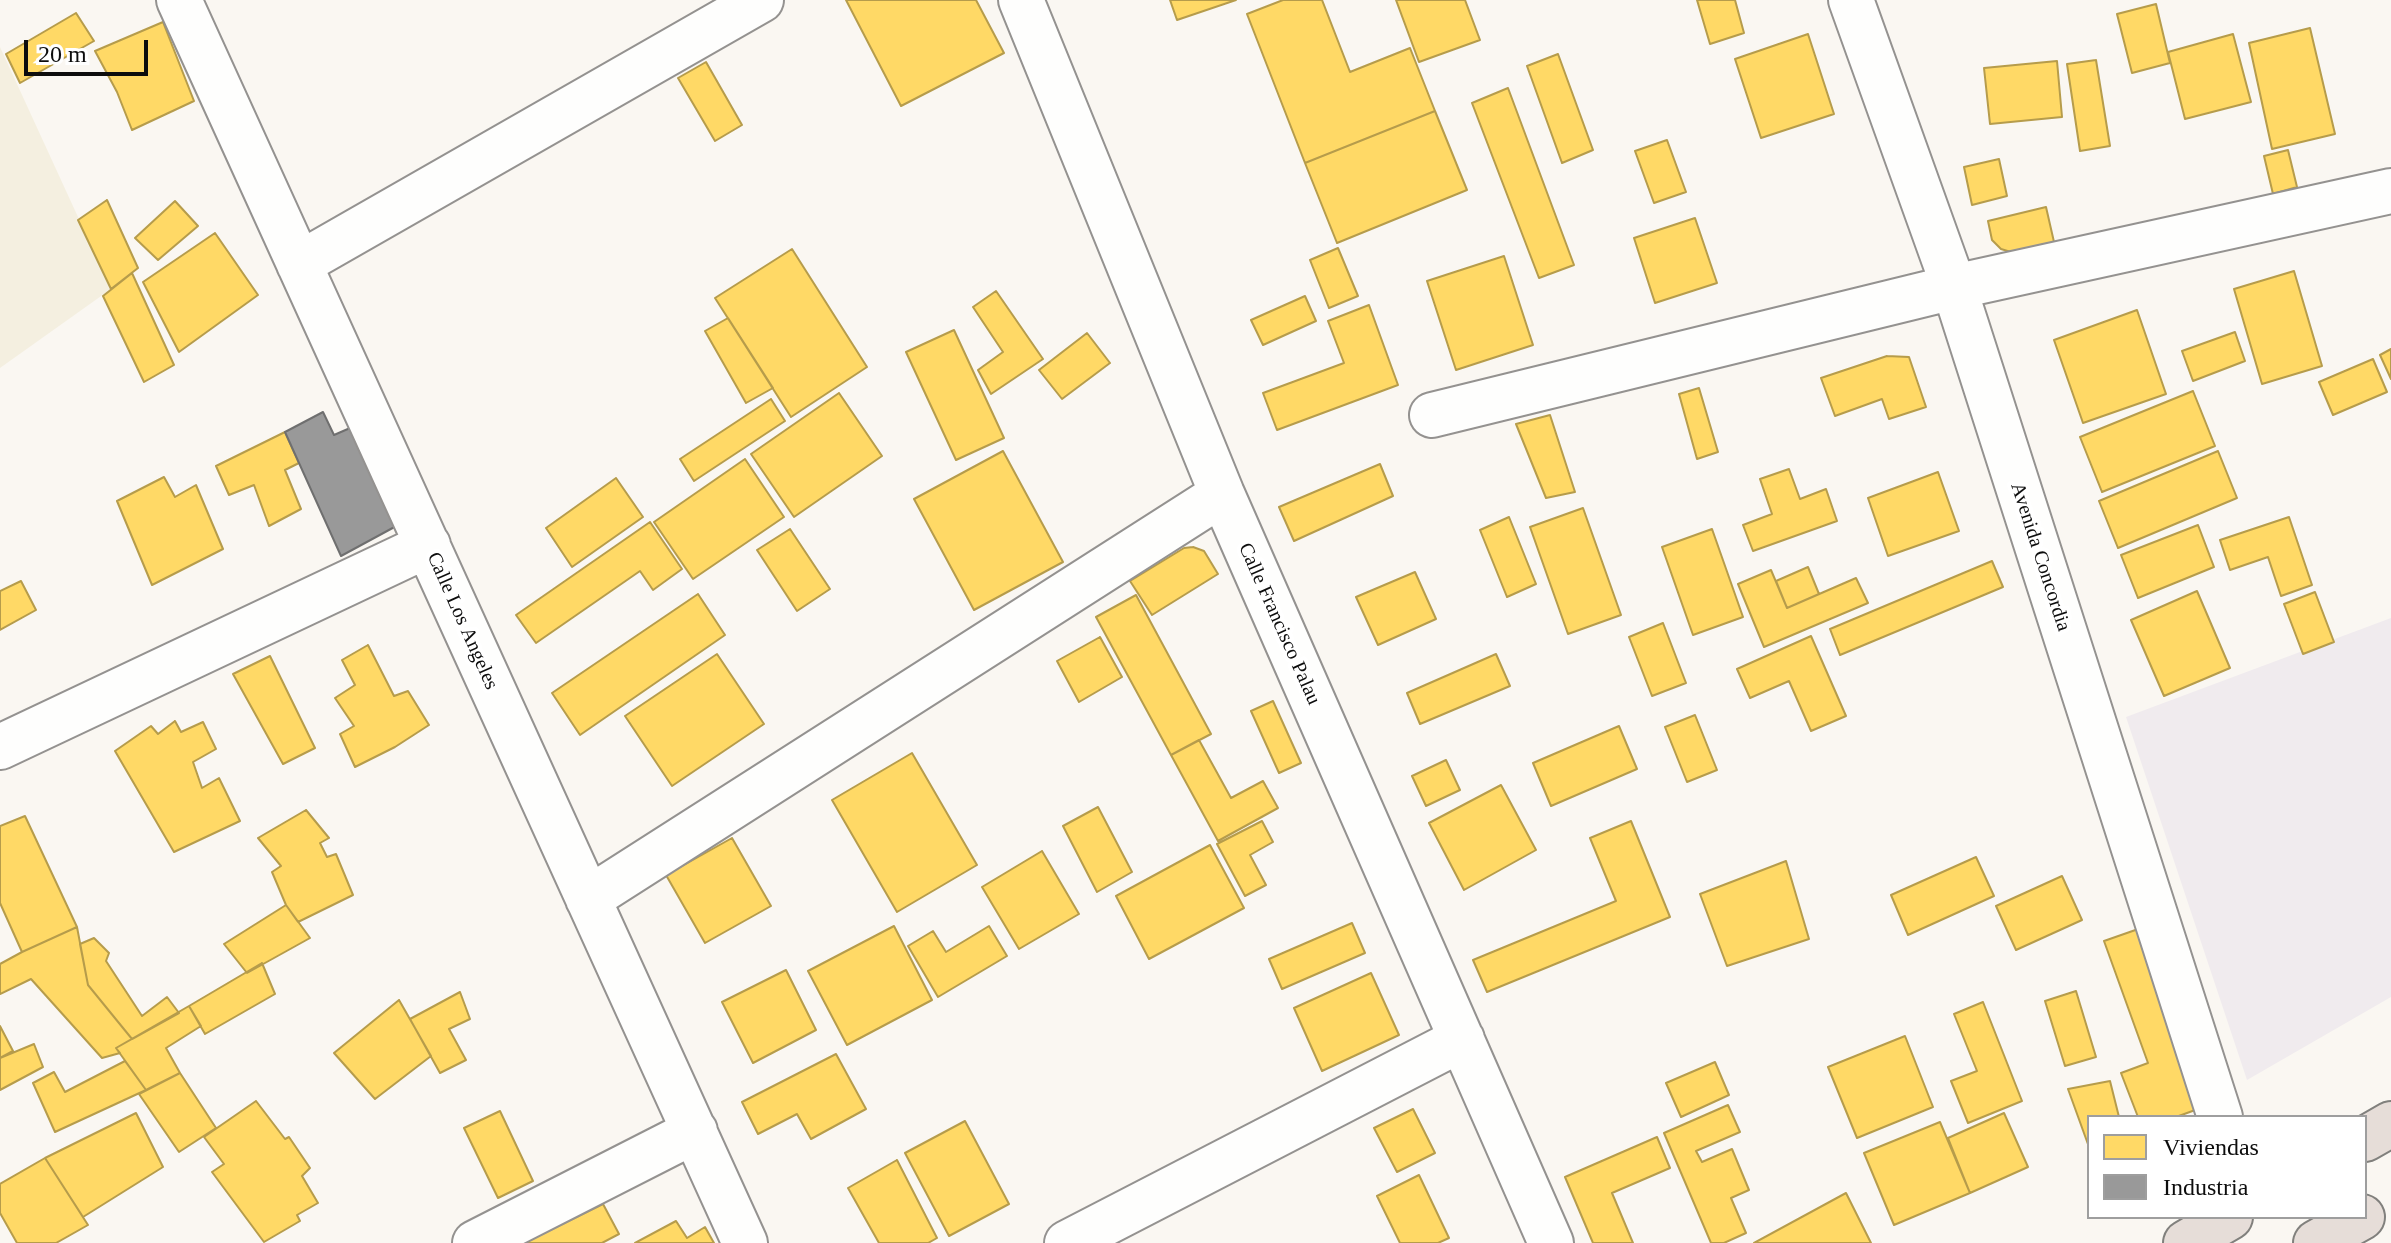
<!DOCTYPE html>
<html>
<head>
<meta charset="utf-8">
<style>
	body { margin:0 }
	#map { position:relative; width:2391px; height:1243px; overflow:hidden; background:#faf7f2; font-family:"Times New Roman",serif }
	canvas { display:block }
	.legend { position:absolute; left:2087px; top:1115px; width:280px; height:104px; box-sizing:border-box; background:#fff; border:2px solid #9e9e9e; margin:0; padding:10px 14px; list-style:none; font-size:24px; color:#0d0d0d }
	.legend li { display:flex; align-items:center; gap:16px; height:40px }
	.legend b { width:40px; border:2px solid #9e9e9e }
	.scale { position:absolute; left:24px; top:40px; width:124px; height:36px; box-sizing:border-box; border:4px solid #0d0d0d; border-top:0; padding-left:10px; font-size:24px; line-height:28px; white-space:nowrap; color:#0d0d0d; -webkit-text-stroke:6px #fff; paint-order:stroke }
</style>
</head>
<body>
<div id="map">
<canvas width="2391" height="1243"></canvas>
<ul class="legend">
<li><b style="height:22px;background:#ffd966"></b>Viviendas</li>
<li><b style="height:22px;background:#999"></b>Industria</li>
</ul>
<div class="scale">20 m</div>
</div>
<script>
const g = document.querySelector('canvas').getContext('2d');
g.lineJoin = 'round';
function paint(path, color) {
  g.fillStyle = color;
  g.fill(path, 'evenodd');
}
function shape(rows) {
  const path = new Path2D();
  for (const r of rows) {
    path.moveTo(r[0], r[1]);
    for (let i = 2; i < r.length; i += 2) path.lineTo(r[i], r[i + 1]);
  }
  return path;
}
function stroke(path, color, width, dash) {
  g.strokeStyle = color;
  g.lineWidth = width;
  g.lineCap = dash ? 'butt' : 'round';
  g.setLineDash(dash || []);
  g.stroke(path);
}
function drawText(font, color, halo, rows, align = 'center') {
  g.font = font + ' "Times New Roman",serif';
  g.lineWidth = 8;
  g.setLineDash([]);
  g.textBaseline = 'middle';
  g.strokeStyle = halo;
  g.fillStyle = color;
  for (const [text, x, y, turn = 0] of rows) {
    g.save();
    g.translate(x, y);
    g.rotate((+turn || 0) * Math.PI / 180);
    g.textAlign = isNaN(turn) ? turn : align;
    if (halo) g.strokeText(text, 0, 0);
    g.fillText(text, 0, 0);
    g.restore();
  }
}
paint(shape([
	[2391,618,2391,997,2247,1080,2126,717]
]), '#f0ebee');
paint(shape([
	[0,47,111,289,0,368]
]), '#f4efe0');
const homes = shape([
	[846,0,976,0,1004,53,901,106,846,0],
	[1170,0,1236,0,1177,20,1170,0],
	[1283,0,1322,0,1350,72,1410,48,1435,111,1305,163,1247,14,1283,0],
	[1396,0,1465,0,1480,40,1419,62,1396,0],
	[1697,0,1735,0,1744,33,1710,44,1697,0],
	[2156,4,2170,63,2132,73,2117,14,2156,4],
	[76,13,94,41,20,83,6,54,76,13],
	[163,22,194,101,132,130,117,92,95,51,163,22],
	[2310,28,2335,134,2272,149,2249,43,2310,28],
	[1808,34,1834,114,1761,138,1735,59,1808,34],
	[2233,34,2251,102,2185,119,2168,52,2233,34],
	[1558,54,1593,150,1562,163,1527,66,1558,54],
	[2096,60,2110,146,2080,151,2067,64,2096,60],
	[2057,61,2062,117,1990,124,1984,68,2057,61],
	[706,62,742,125,715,141,678,78,706,62],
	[1508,88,1574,265,1539,278,1472,103,1508,88],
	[1435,111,1467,190,1337,243,1305,163,1435,111],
	[1667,140,1686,192,1654,203,1635,151,1667,140],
	[2288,150,2297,187,2273,194,2264,156,2288,150],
	[1999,159,2007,196,1972,205,1964,167,1999,159],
	[107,200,138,268,111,289,78,220,107,200],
	[175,201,198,226,158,260,135,238,175,201],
	[2046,207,2054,242,2011,252,2001,249,1992,240,1988,221,2046,207],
	[1695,218,1717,283,1655,303,1634,238,1695,218],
	[215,233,258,295,179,352,143,282,215,233],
	[1338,248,1358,296,1329,308,1310,260,1338,248],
	[792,249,867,367,791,417,715,298,792,249],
	[1504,256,1533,345,1456,370,1427,281,1504,256],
	[2294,271,2322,366,2262,384,2234,289,2294,271],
	[132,273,174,365,144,382,103,296,132,273],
	[996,291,1043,359,991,394,978,370,1003,352,973,307,996,291],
	[1305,296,1316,321,1263,345,1251,320,1305,296],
	[1369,305,1398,385,1277,430,1263,393,1344,363,1328,321,1369,305],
	[2137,310,2166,394,2083,423,2054,340,2137,310],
	[728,318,773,388,746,403,705,331,728,318],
	[954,330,1004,438,956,460,906,352,954,330],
	[2235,332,2245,361,2193,381,2182,351,2235,332],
	[1087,333,1110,363,1062,399,1039,370,1087,333],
	[2391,349,2391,379,2380,355,2391,349],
	[1887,356,1909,357,1926,407,1889,419,1882,399,1835,416,1821,378,1887,356],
	[2373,359,2387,392,2333,415,2319,382,2373,359],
	[1699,388,1718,452,1697,459,1679,394,1699,388],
	[2193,391,2215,446,2102,492,2080,437,2193,391],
	[839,393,882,456,794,517,751,454,839,393],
	[771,399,785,421,694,481,680,459,771,399],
	[1550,415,1575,492,1546,498,1516,424,1550,415],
	[285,432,299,463,285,470,301,509,269,526,254,485,229,495,216,466,285,432],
	[1003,451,1063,562,974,610,914,499,1003,451],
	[2218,451,2237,498,2118,548,2099,501,2218,451],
	[745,459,784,517,693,579,654,522,745,459],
	[1380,464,1393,496,1294,541,1279,507,1380,464],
	[1789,469,1800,499,1826,489,1837,521,1753,551,1743,525,1772,514,1760,479,1789,469],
	[1938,472,1959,531,1888,556,1868,498,1938,472],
	[164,477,175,497,196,485,223,549,152,585,117,501,164,477],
	[616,478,643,517,572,567,546,528,616,478],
	[1583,508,1621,615,1568,634,1530,527,1583,508],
	[1509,517,1536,584,1507,597,1480,530,1509,517],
	[2289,517,2312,585,2281,596,2268,557,2230,570,2220,540,2289,517],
	[650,522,682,569,653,590,640,571,536,643,516,615,650,522],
	[2198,525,2214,567,2138,598,2121,555,2198,525],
	[790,529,830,589,797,611,757,550,790,529],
	[1712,529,1743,617,1693,635,1662,547,1712,529],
	[1193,547,1204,551,1218,574,1152,615,1130,581,1184,548,1193,547],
	[1992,561,2003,587,1840,655,1830,629,1992,561],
	[1808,567,1819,594,1787,608,1776,581,1808,567],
	[1771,570,1787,608,1856,578,1868,603,1764,647,1738,584,1771,570],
	[1415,572,1436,619,1378,645,1356,597,1415,572],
	[21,581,36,610,0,630,0,591,21,581],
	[2197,591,2230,668,2164,696,2131,620,2197,591],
	[2315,592,2334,642,2303,654,2284,604,2315,592],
	[698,594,725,635,580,735,552,693,698,594],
	[1136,595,1211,734,1171,755,1096,617,1136,595],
	[1663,623,1686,683,1652,696,1629,637,1663,623],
	[1811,636,1846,716,1811,731,1789,681,1750,698,1737,669,1811,636],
	[1100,637,1122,677,1079,702,1057,661,1100,637],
	[368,645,394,696,408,691,429,725,395,747,355,767,340,734,354,726,335,698,355,685,342,660,368,645],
	[717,654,764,724,672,786,625,716,717,654],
	[1496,654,1510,686,1420,724,1407,693,1496,654],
	[270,656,315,748,283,764,233,674,270,656],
	[1273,701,1301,763,1279,773,1251,711,1273,701],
	[1695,715,1717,770,1687,782,1665,727,1695,715],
	[175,721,181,732,203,722,216,749,193,762,202,788,219,778,240,821,174,852,115,751,151,726,158,734,175,721],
	[1619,726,1637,769,1551,806,1533,763,1619,726],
	[1199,740,1231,798,1263,781,1278,808,1218,841,1171,755,1199,740],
	[912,753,977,865,897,912,832,800,912,753],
	[1446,760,1460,790,1426,806,1412,776,1446,760],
	[1501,785,1536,850,1464,890,1429,823,1501,785],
	[1098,807,1132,872,1097,892,1063,826,1098,807],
	[306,810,329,838,320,843,327,857,336,854,353,895,298,922,286,905,272,872,281,866,258,838,306,810],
	[25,816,77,927,22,952,0,903,0,826,25,816],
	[1262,821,1273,842,1250,855,1266,885,1245,896,1217,844,1262,821],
	[1631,821,1670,917,1487,992,1473,960,1616,901,1590,838,1631,821],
	[732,838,771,906,705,943,666,875,732,838],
	[1210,845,1244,908,1149,959,1116,896,1210,845],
	[1042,851,1079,914,1019,949,982,887,1042,851],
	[1976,857,1994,896,1908,935,1891,895,1976,857],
	[1786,861,1809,939,1727,966,1700,894,1786,861],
	[2062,876,2082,920,2016,950,1996,906,2062,876],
	[286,905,310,938,247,973,224,944,286,905],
	[1352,923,1365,953,1282,989,1269,959,1352,923],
	[894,926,932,1000,847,1045,808,971,894,926],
	[989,926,1007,956,938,997,908,946,933,931,946,952,989,926],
	[77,927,88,985,132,1039,116,1048,120,1053,102,1058,31,979,0,994,0,964,22,952,77,927],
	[2144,927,2209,1105,2176,1117,2138,1117,2121,1073,2148,1063,2104,941,2144,927],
	[94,938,109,953,106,961,142,1016,167,997,179,1013,132,1039,88,985,80,944,94,938],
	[262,963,275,994,205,1034,189,1006,262,963],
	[786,970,816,1030,753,1063,722,1002,786,970],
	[1371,973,1399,1035,1322,1071,1294,1008,1371,973],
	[2076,991,2096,1057,2065,1066,2045,1001,2076,991],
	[460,992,470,1019,449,1029,466,1060,440,1073,410,1019,460,992],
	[399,1000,431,1056,375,1099,334,1053,399,1000],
	[1983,1002,2022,1101,1968,1123,1951,1081,1977,1071,1954,1014,1983,1002],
	[189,1006,201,1026,166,1048,180,1073,146,1090,116,1048,189,1006],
	[0,1026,13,1051,0,1058,0,1026],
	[1905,1036,1933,1107,1857,1138,1828,1067,1905,1036],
	[34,1044,43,1067,0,1090,0,1058,34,1044],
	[836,1054,866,1109,811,1139,797,1114,758,1134,742,1102,836,1054],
	[125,1061,146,1090,55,1132,33,1083,54,1072,65,1092,125,1061],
	[1715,1062,1729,1095,1681,1117,1666,1083,1715,1062],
	[180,1073,216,1128,179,1152,139,1094,180,1073],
	[2110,1081,2119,1117,2089,1117,2089,1147,2068,1089,2110,1081],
	[256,1101,285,1139,289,1137,310,1168,302,1176,318,1203,297,1215,300,1221,264,1242,212,1172,224,1164,204,1137,256,1101],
	[1728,1105,1740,1132,1696,1151,1702,1162,1732,1149,1749,1190,1731,1198,1746,1233,1724,1243,1711,1243,1664,1133,1728,1105],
	[1413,1109,1435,1153,1397,1172,1374,1128,1413,1109],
	[500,1111,533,1181,498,1198,464,1128,500,1111],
	[136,1113,163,1167,83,1217,45,1158,136,1113],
	[2004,1113,2028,1167,1970,1193,1948,1138,2004,1113],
	[965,1121,1009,1204,949,1236,905,1153,965,1121],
	[1940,1122,1970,1193,1894,1225,1864,1153,1940,1122],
	[1657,1137,1670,1168,1612,1193,1633,1243,1593,1243,1565,1177,1657,1137],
	[45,1158,88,1225,56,1243,17,1243,0,1213,0,1184,45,1158],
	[897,1160,937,1238,928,1243,879,1243,848,1188,897,1160],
	[1419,1175,1449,1238,1438,1243,1400,1243,1377,1196,1419,1175],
	[1846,1193,1871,1243,1754,1243,1846,1193],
	[603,1204,619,1234,602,1243,524,1243,603,1204],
	[676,1221,687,1238,705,1227,714,1243,635,1243,676,1221]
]);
paint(homes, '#ffd966');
stroke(homes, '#b69c4b', 2);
const industry = shape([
	[323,412,334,435,357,425,400,524,341,556,285,432,323,412]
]);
paint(industry, '#999');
stroke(industry, '#6f6f6f', 2);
const minor = shape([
	[179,0,745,1243],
	[1021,0,1222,494,1551,1243],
	[1851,0,1954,287,2220,1117],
	[299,264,761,0],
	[1432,415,1954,287,2391,191],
	[0,747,428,545],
	[588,899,1222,494],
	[475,1243,695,1131],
	[1067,1243,1462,1039]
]);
const highway = shape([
	[2365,1139,2391,1124],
	[2186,1243,2230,1217],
	[2316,1243,2362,1217]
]);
stroke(minor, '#949290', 48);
stroke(highway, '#81807d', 48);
stroke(minor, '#fefefd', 44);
stroke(highway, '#e6ddd8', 44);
drawText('20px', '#0d0d0d', '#fff', [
	["Avenida Concordia",2040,557,72],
	["Calle Los Angeles",462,621,66],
	["Calle Francisco Palau",1279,624,66]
]);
</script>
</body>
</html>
